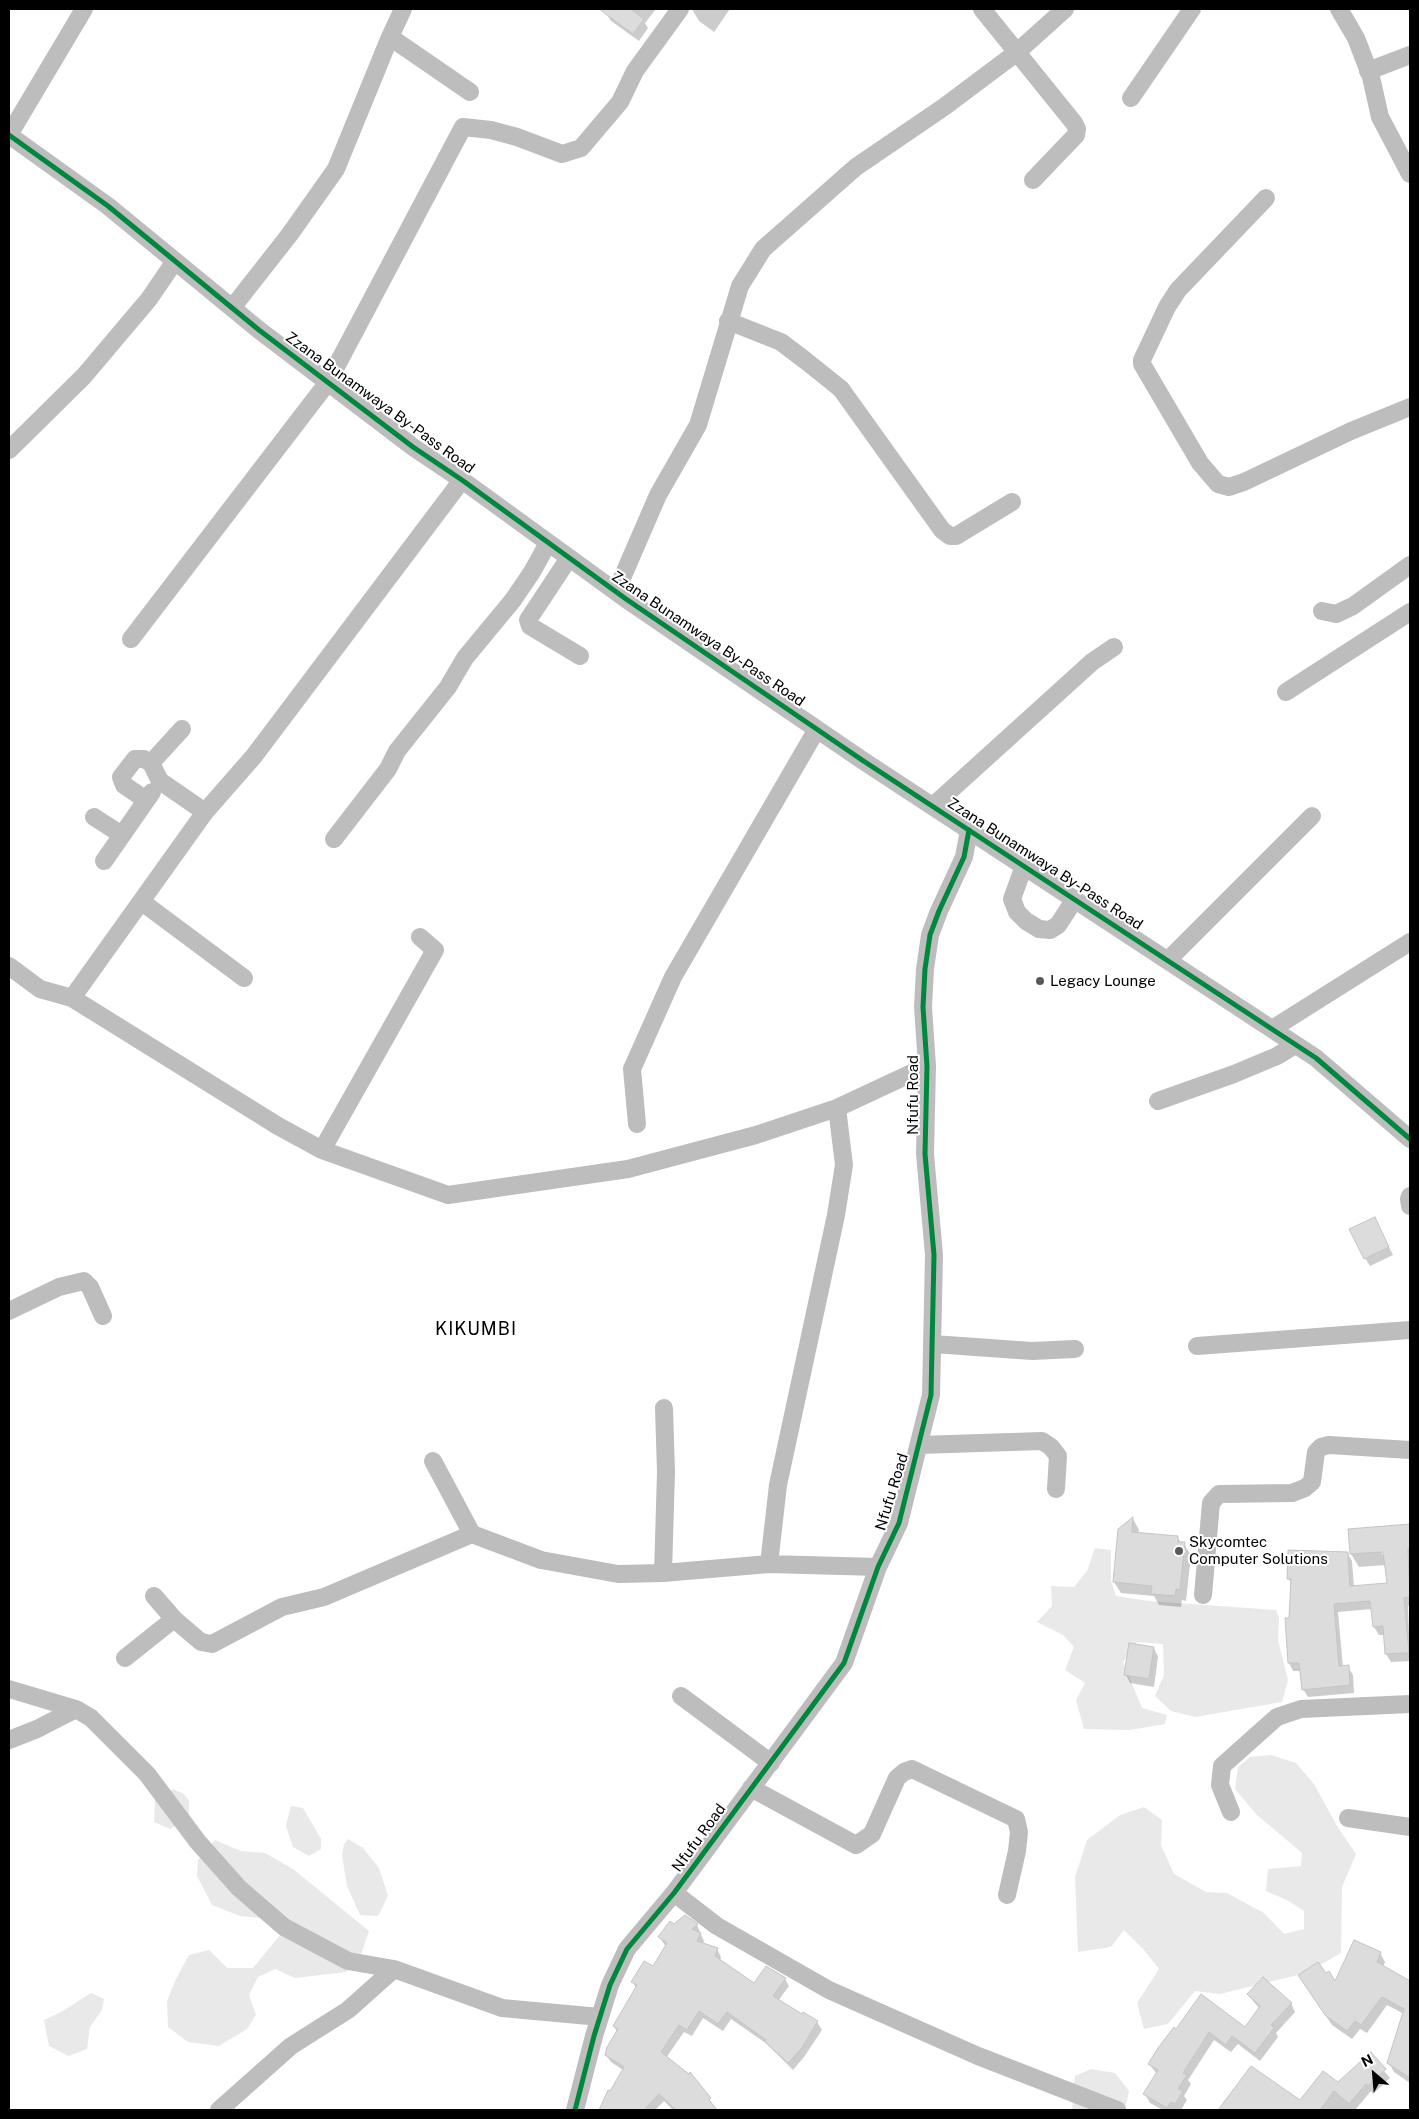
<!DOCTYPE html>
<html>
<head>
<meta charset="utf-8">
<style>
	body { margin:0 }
	#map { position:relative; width:1419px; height:2119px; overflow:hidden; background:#fff; font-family:"Public Sans",sans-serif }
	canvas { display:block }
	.frame { position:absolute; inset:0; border:10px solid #000; pointer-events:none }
	.north { position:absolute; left:1349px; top:2049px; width:50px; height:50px; -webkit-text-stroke:4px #fff; paint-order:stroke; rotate:333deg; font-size:14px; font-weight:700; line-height:20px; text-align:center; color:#000 }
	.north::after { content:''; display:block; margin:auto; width:18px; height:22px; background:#000; clip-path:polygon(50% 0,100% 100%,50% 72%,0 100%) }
</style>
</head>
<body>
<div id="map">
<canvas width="1419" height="2119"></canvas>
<div class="frame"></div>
<div class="north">N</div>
</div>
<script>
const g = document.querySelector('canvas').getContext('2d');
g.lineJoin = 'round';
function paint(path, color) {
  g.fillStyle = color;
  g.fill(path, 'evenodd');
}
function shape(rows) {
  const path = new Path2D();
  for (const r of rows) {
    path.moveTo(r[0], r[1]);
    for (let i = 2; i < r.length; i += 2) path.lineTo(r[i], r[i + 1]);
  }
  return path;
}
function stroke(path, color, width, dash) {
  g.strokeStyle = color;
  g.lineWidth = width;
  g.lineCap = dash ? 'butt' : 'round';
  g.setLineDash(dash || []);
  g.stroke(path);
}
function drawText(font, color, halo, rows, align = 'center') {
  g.font = font + ' "Public Sans",sans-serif';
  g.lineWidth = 4;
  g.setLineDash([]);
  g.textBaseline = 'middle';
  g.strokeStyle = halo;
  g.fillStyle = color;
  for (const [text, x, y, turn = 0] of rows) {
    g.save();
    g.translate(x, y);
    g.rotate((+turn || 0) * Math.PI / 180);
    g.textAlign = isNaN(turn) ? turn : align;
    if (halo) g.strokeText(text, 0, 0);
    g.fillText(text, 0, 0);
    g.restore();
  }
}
paint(shape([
	[1095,1548,1111,1550,1111,1581,1116,1596,1149,1601,1276,1610,1279,1618,1278,1640,1288,1680,1282,1702,1195,1717,1171,1711,1155,1696,1164,1675,1163,1644,1137,1642,1123,1662,1142,1708,1167,1715,1165,1724,1130,1730,1084,1729,1076,1700,1085,1683,1065,1670,1074,1647,1063,1635,1037,1622,1052,1606,1051,1586,1074,1587,1087,1571],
	[1271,1755,1296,1763,1314,1784,1337,1826,1356,1854,1342,1887,1341,1953,1306,1973,1220,1994,1195,1991,1168,2024,1144,2029,1137,2003,1159,1969,1144,1950,1124,1930,1111,1947,1078,1952,1075,1877,1087,1840,1120,1815,1144,1807,1162,1820,1161,1845,1174,1874,1206,1892,1227,1893,1264,1913,1284,1934,1304,1929,1304,1911,1287,1900,1266,1891,1268,1869,1301,1866,1302,1853,1256,1814,1235,1789,1238,1767,1250,1757],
	[173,1789,184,1794,189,1801,189,1819,170,1829,154,1822,155,1800],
	[291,1806,303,1808,321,1839,321,1849,309,1856,293,1847,286,1826],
	[348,1839,363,1848,379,1868,388,1896,378,1916,360,1915,347,1886,342,1855,344,1844],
	[215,1840,241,1851,265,1853,293,1869,369,1931,362,1952,346,1972,295,1978,275,1969,258,1977,249,1995,256,2015,247,2029,219,2046,188,2042,168,2027,167,2001,176,1979,189,1955,209,1950,227,1968,253,1968,281,1934,261,1918,240,1916,212,1905,197,1876,198,1860],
	[91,1993,104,1999,102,2010,90,2027,87,2049,69,2056,49,2046,44,2020,61,2012],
	[1091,2069,1115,2073,1129,2091,1125,2110,1072,2110,1075,2076]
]), '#e9e9e9');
paint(shape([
	[610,9,656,9,645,23,648,28,639,41,611,21,606,13],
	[692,9,730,9,714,32,699,21],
	[1379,1227,1393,1255,1370,1266,1365,1258],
	[1133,1519,1139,1530,1138,1534,1178,1538,1181,1543,1184,1544,1191,1555,1186,1601,1182,1600,1181,1607,1159,1605,1154,1596,1121,1593,1114,1582],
	[1410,1525,1410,1605,1408,1606,1410,1661,1391,1662,1386,1654,1385,1635,1379,1635,1374,1627,1372,1609,1338,1612,1343,1667,1348,1667,1353,1675,1354,1693,1308,1697,1303,1689,1301,1671,1293,1671,1289,1663,1292,1584,1288,1578,1347,1553,1352,1561,1354,1587,1389,1584,1386,1565,1359,1567,1351,1554,1349,1530],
	[1376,1543,1386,1555,1383,1555],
	[1154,1648,1158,1657,1154,1687,1130,1683,1126,1675],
	[685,1916,697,1925,704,1941,703,1944,717,1949,721,1957,720,1960,755,1984,785,1979,789,1986,778,2001,817,2022,822,2030,804,2057,793,2070,767,2044,731,2019,723,2031,703,2018,692,2036,684,2032,666,2058,689,2075,690,2074,717,2110,673,2110,664,2101,655,2110,600,2110,608,2092,611,2093,623,2070,611,2062,606,2055,617,2032,614,2026,636,1988,633,1982,653,1968,666,1947,660,1938],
	[1380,1953,1385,1962,1383,1967,1410,1982,1410,2083,1394,2072,1389,2063,1404,2014,1387,2005,1367,2033,1360,2029,1352,2039,1332,2025,1299,1976,1325,1974,1336,1984],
	[1248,1995,1291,2003,1295,2012,1276,2033,1278,2037,1260,2061,1238,2044,1231,2052,1214,2040,1188,2080,1191,2084,1184,2096,1187,2100,1181,2110,1163,2110,1150,2103,1145,2094,1157,2074,1149,2064,1174,2029,1245,2029,1260,2009],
	[1370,2054,1390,2078,1373,2094,1371,2091,1355,2110,1220,2110,1251,2068,1300,2102,1338,2083]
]), '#0003');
const building = shape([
	[599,9,631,9,644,19,633,34,599,9],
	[1375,1217,1389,1247,1364,1259,1349,1229,1375,1217],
	[1133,1517,1132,1532,1178,1536,1178,1542,1185,1542,1180,1590,1176,1589,1175,1596,1151,1594,1152,1586,1113,1582,1118,1529,1133,1517],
	[1410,1524,1410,1549,1408,1549,1410,1597,1404,1598,1409,1653,1385,1654,1383,1626,1373,1627,1370,1601,1334,1604,1339,1666,1349,1665,1350,1685,1302,1690,1299,1663,1288,1663,1285,1618,1289,1618,1291,1579,1287,1579,1288,1550,1348,1552,1350,1586,1387,1583,1383,1552,1350,1554,1348,1529,1410,1524],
	[1129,1643,1154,1647,1149,1679,1124,1675,1129,1643],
	[685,1915,698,1924,692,1929,701,1933,697,1941,718,1948,715,1956,754,1983,766,1966,786,1978,773,1996,802,2014,803,2012,818,2021,801,2049,788,2063,764,2041,766,2040,727,2012,718,2024,699,2011,687,2030,679,2025,661,2052,689,2074,690,2072,711,2098,709,2100,717,2110,676,2110,659,2094,644,2110,599,2110,608,2090,610,2091,624,2067,605,2055,607,2047,618,2029,613,2026,637,1985,631,1982,644,1961,653,1966,667,1943,658,1937,670,1921,674,1924,685,1915],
	[1354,1940,1381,1952,1377,1962,1410,1981,1410,2078,1387,2063,1404,2009,1382,1997,1361,2025,1355,2021,1347,2031,1325,2015,1298,1975,1318,1962,1326,1973,1329,1971,1335,1981,1354,1940],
	[1263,1977,1292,2003,1271,2025,1274,2028,1255,2053,1232,2036,1226,2045,1209,2032,1183,2073,1187,2075,1178,2089,1183,2091,1175,2104,1171,2102,1167,2108,1143,2094,1158,2070,1148,2064,1158,2048,1174,2027,1176,2029,1201,1994,1245,2027,1260,2006,1247,1994,1263,1977],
	[1371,2052,1386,2069,1368,2086,1366,2084,1349,2104,1334,2091,1320,2110,1218,2110,1251,2066,1300,2100,1323,2071,1338,2082,1371,2052]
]);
paint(building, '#dcdcdc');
stroke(building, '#c4c4c4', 1);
stroke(shape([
	[982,9,1074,123,1077,129,1076,135,1033,180],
	[1339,9,1356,38,1371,77,1380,117,1410,174],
	[390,37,470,92],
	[1368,71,1410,55],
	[1131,98,1192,9],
	[9,135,108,206,259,330,413,447,462,480,626,599,862,760,1316,1058,1410,1139],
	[9,135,84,9],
	[1266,198,1178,290,1167,307,1142,360,1142,364,1200,463,1218,484,1229,487,1244,482,1351,431,1410,407],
	[232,308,290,234,336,169,390,37,403,9],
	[728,321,781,342,806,361,841,389,942,530,950,536,956,536,1012,502],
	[9,450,84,376,149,299,175,261],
	[569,558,528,620,530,626,580,656],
	[616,592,658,495,698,425,740,286,763,249,856,167,944,107,1016,53,1065,9],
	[1322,611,1336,614,1353,606,1410,565],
	[131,639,328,382,463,127,491,130,517,137,562,154,581,148,620,102,635,71,680,9],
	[1286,692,1410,612],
	[151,763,182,729],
	[146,800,124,785,121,777,135,759,144,759,151,763,160,781,205,812],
	[933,806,1092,662,1114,647],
	[94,817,122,835],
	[334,839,388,769,397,751,448,687,465,658,513,600,532,572,548,543],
	[104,861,152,792],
	[1024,866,1012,899,1017,912,1026,921,1039,929,1050,930,1058,925,1075,899],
	[142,902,244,978],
	[1168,960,1312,816],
	[9,966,40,989,72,998,205,812,254,756,462,480],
	[72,998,278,1126,322,1150,448,1195,628,1169,756,1135,837,1108,927,1066],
	[1272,1029,1410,942],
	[1158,1101,1234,1074,1277,1056,1295,1045],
	[637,1124,632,1069,673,977,817,729],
	[322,1150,435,950,420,937],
	[1410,1196,1409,1199,1410,1206],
	[9,1311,59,1287,84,1281,90,1287,103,1316],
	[933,1344,1032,1351,1075,1349],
	[1197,1346,1410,1330],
	[919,1445,1042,1441,1051,1447,1058,1456,1056,1489],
	[433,1461,472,1534,541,1560,618,1574,663,1573,769,1564,878,1567],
	[769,1564,778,1485,836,1215,844,1165,837,1108],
	[663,1573,666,1472,664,1408],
	[1203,1595,1211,1503,1219,1494,1292,1493,1305,1488,1312,1482,1316,1452,1321,1447,1329,1445,1410,1450],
	[154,1596,174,1619,201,1642,212,1644,282,1607,324,1597,472,1534],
	[125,1658,174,1619],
	[9,1689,76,1709,91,1718,147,1774,198,1842,239,1888,284,1927,348,1961,394,1969,502,2008,600,2017],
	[681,1696,771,1763],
	[9,1740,37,1729,76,1709],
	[751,1788,856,1845,872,1834,897,1778,904,1772,912,1769,1016,1819,1019,1832,1017,1851,1007,1895],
	[1231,1812,1220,1785,1222,1766,1277,1717,1301,1709,1410,1704],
	[1348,1818,1410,1827],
	[674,1893,717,1926,829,1990,978,2056,1117,2110],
	[219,2110,291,2046,348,2010,394,1969],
	[575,2110,594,2036,610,1985,627,1949,674,1893,844,1663,878,1567,899,1523,931,1395,934,1255,925,1154,927,1066,923,1007,925,969,930,935,939,911,964,857,969,830]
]), '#bdbdbd', 18);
stroke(shape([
	[9,135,108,206,259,330,413,447,462,480,626,599,862,760,1316,1058,1410,1139],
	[575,2110,594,2036,610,1985,627,1949,674,1893,844,1663,878,1567,899,1523,931,1395,934,1255,925,1154,927,1066,923,1007,925,969,930,935,939,911,964,857,969,830]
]), '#00873e', 5);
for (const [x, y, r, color] of [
	[1040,981,5,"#595959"],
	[1179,1551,5,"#595959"]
]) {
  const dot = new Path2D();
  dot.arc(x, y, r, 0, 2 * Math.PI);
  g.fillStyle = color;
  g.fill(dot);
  stroke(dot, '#fff', 2);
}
drawText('15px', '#000', '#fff', [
	["Zzana Bunamwaya By-Pass Road",380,403,36],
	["Zzana Bunamwaya By-Pass Road",708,639,34],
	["Zzana Bunamwaya By-Pass Road",1045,864,33],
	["Nfufu Road",913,1095,-90],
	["Nfufu Road",892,1492,-73],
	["Nfufu Road",699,1838,-54]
]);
drawText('15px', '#000', '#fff', [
	["Legacy Lounge",1050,981],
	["Skycomtec",1189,1542],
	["Computer Solutions",1189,1559]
], 'left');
g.letterSpacing = '1px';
drawText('18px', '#000', '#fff', [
	["KIKUMBI",476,1329]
]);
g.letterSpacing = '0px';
</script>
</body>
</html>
